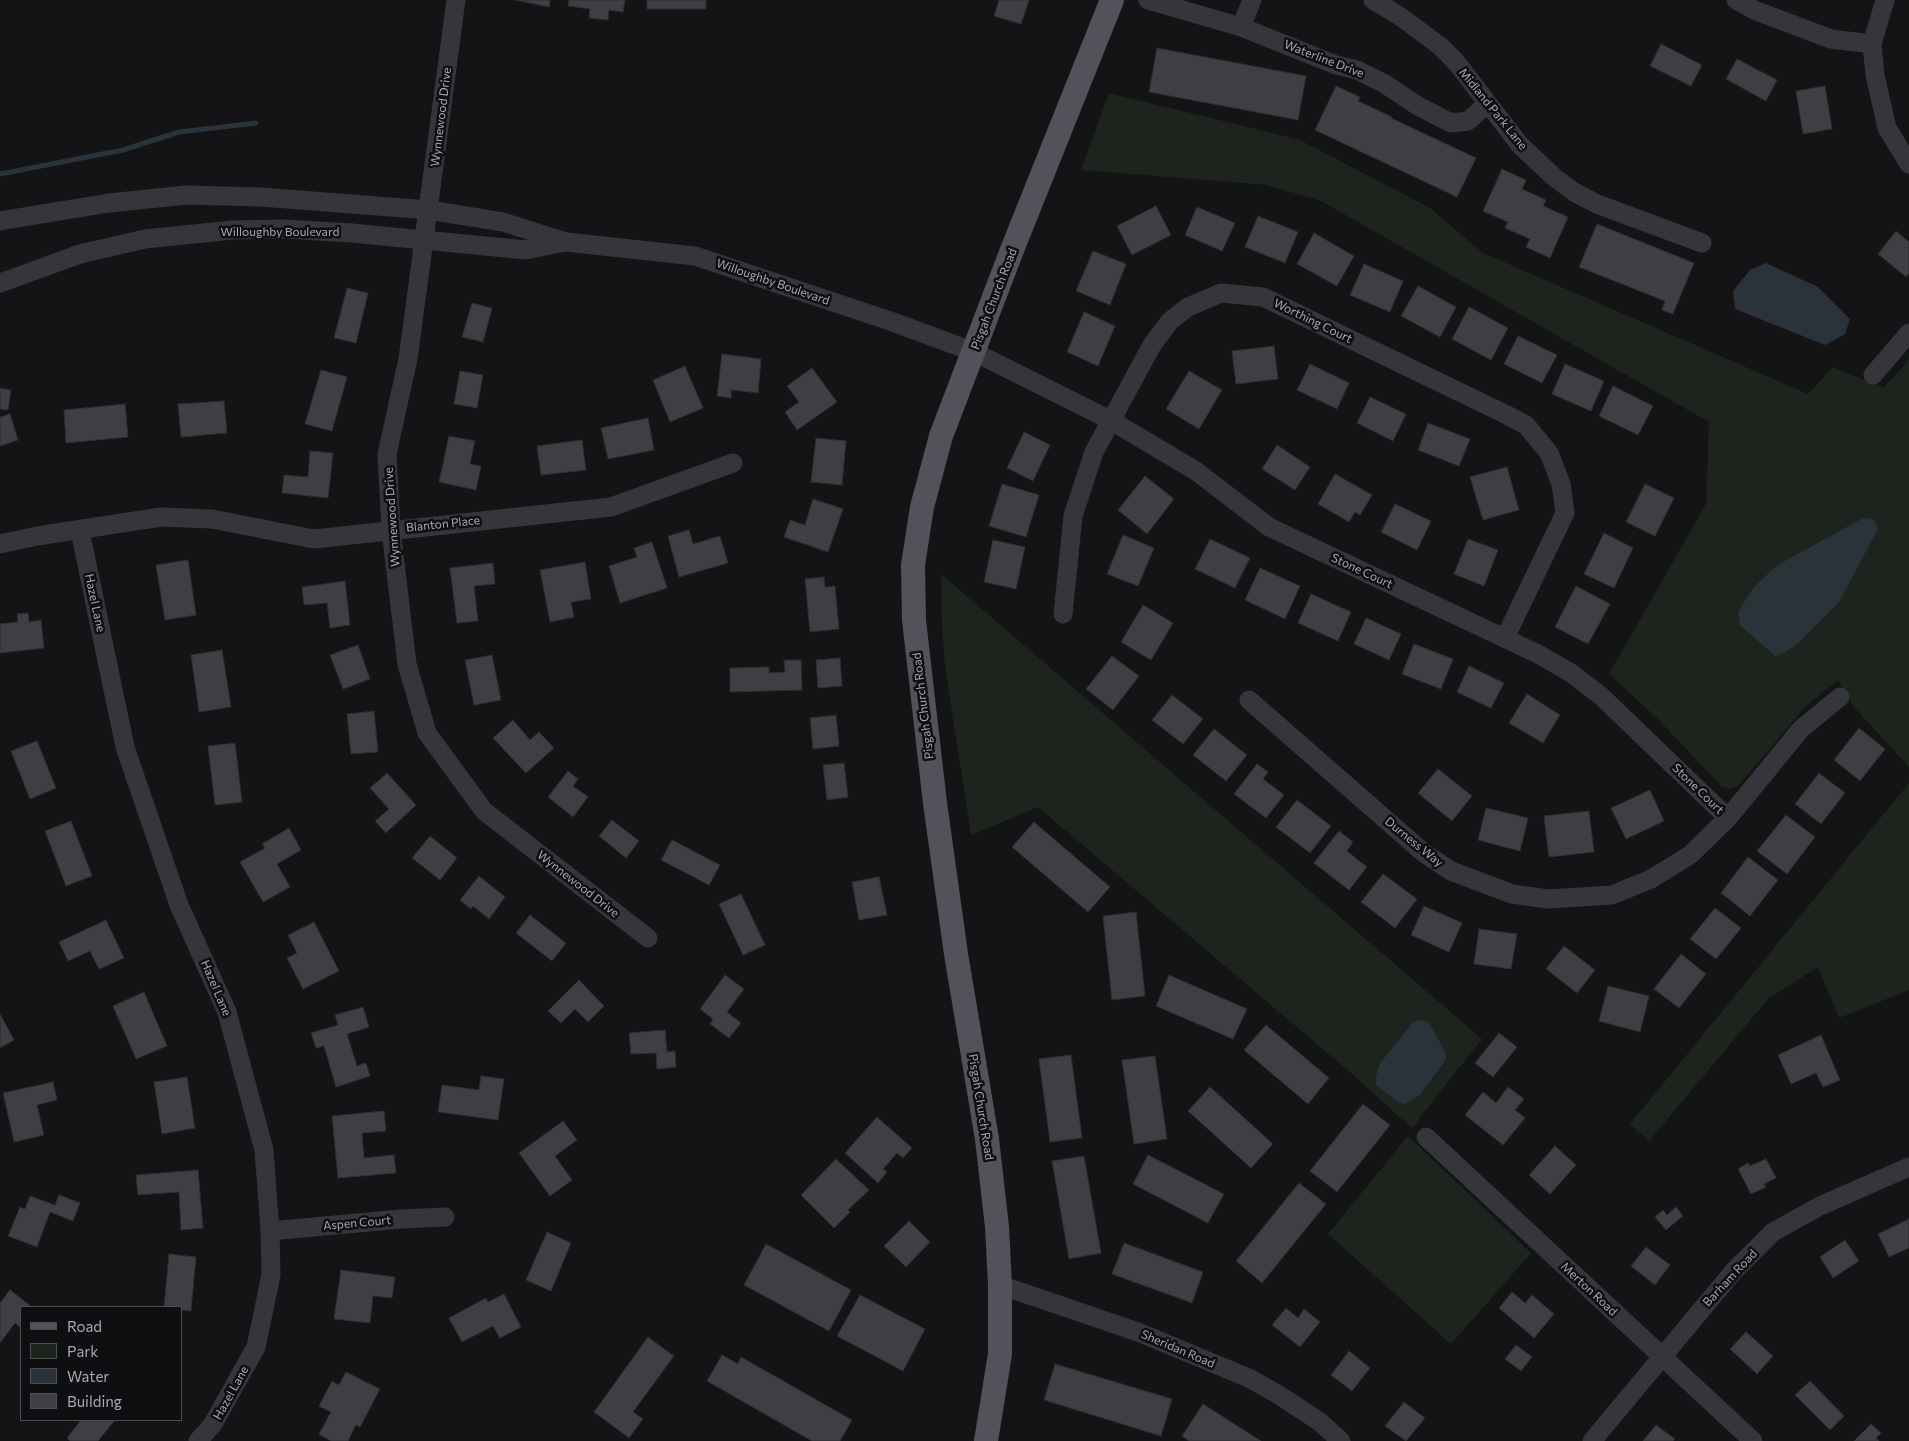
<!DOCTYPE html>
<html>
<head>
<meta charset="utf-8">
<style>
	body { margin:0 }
	#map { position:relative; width:1909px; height:1441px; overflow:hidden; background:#141416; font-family:Commissioner,sans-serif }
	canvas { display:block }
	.legend { position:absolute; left:20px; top:1306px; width:162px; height:115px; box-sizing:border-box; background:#0f0f11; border:1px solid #4b4d53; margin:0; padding:6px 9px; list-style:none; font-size:15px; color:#a5aab7 }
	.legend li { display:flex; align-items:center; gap:10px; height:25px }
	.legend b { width:25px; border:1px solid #4b4d53 }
</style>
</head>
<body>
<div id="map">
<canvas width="1909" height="1441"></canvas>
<ul class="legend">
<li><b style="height:6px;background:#51525a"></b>Road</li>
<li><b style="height:14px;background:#1c241d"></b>Park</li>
<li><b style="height:14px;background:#2a323a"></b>Water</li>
<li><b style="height:14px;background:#3e3f43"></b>Building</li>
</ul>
</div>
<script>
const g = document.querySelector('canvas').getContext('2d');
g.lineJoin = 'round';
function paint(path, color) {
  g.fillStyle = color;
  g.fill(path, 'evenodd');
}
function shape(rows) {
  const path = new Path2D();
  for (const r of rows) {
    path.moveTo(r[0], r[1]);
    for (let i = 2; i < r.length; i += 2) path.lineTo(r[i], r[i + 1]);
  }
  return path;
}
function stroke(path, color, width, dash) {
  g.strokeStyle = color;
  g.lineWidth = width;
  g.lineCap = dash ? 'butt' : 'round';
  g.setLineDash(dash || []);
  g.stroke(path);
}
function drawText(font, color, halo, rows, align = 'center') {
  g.font = font + ' Commissioner,sans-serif';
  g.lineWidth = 5;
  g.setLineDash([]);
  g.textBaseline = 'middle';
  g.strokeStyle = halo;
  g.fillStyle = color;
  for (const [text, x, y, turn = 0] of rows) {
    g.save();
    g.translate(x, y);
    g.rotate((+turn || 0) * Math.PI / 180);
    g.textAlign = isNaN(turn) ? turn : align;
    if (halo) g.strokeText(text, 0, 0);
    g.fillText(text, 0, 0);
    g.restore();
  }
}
paint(shape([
	[1109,93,1300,140,1430,208,1483,253,1808,394,1833,367,1884,388,1909,359,1909,767,1854,707,1838,680,1806,706,1738,786,1731,789,1722,787,1658,719,1609,674,1706,504,1709,422,1321,201,1267,185,1081,170],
	[941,574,1482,1039,1420,1117,1413,1129,1352,1074,1038,807,971,835,945,667,942,625],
	[1421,1020,1446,1054,1446,1060,1419,1096,1380,1063,1413,1022],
	[1909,783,1909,990,1839,1018,1818,967,1768,999,1649,1141,1630,1124],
	[1408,1136,1531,1253,1451,1344,1328,1234]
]), '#1c241d');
paint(shape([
	[1766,263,1818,287,1850,319,1845,334,1825,345,1735,309,1733,291,1750,270],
	[1863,518,1874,519,1878,529,1839,602,1795,646,1776,657,1740,625,1738,612,1753,588,1776,566],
	[1421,1020,1429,1022,1446,1054,1446,1060,1419,1096,1404,1104,1398,1102,1376,1085,1375,1079,1380,1063,1413,1022]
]), '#2a323a');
stroke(shape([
	[0,174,123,150,179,132,256,123]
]), '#2a323a', 5);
const building = shape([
	[515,0,550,0,549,7,515,0],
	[569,0,625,0,623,12,609,10,608,20,589,18,590,9,568,6,569,0],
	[647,0,706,0,706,9,647,9,647,0],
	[999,0,1029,0,1021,24,994,16,999,0],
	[1661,44,1702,65,1691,86,1650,66,1661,44],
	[1157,48,1306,76,1298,120,1149,92,1157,48],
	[1737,59,1777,80,1766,101,1726,79,1737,59],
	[1336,86,1360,97,1358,101,1392,117,1391,118,1476,158,1457,197,1315,130,1336,86],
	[1825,86,1832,129,1803,134,1796,91,1825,86],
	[1502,169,1526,180,1522,189,1546,200,1543,206,1568,217,1550,258,1526,247,1530,239,1505,228,1508,222,1483,211,1502,169],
	[1156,206,1171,235,1132,255,1117,226,1156,206],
	[1197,207,1235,223,1222,251,1185,235,1197,207],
	[1258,216,1298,232,1285,263,1245,247,1258,216],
	[1597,224,1694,263,1673,314,1662,310,1665,301,1579,267,1597,224],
	[1896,231,1909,242,1909,273,1906,277,1878,254,1896,231],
	[1314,233,1354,256,1337,286,1297,264,1314,233],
	[1093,251,1126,264,1110,305,1076,291,1093,251],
	[1364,264,1403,281,1390,312,1350,295,1364,264],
	[1418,286,1456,307,1440,337,1401,316,1418,286],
	[347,288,368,293,356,343,334,338,347,288],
	[472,303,492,308,483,342,462,337,472,303],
	[1469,307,1508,328,1491,360,1452,339,1469,307],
	[1084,312,1115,326,1098,366,1067,352,1084,312],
	[1518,336,1557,355,1542,383,1504,364,1518,336],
	[1274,346,1278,379,1236,384,1232,351,1274,346],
	[722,354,761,359,758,393,731,390,731,398,717,396,722,354],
	[1310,364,1349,383,1337,409,1297,390,1310,364],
	[1565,364,1604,381,1591,411,1552,394,1565,364],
	[685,366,703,408,670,422,653,380,685,366],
	[812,368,837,402,797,430,785,412,799,402,787,386,812,368],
	[321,370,347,377,332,431,305,424,321,370],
	[460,371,483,375,477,408,454,404,460,371],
	[1189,371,1222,390,1199,429,1166,409,1189,371],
	[1613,386,1653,406,1638,435,1599,416,1613,386],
	[0,388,11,390,8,410,0,409,0,388],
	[1370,397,1406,414,1393,441,1357,423,1370,397],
	[224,401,227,433,181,437,178,404,224,401],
	[125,404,128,437,66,443,64,410,125,404],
	[10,414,18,440,0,446,0,417,10,414],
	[648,418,654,450,608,459,601,428,648,418],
	[1428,423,1470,439,1459,466,1418,450,1428,423],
	[1024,432,1050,445,1033,481,1007,468,1024,432],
	[449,436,475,441,470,464,481,466,476,490,439,482,449,436],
	[816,438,846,441,842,485,811,482,816,438],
	[582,440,586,470,541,475,537,446,582,440],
	[1277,445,1310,467,1295,490,1262,469,1277,445],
	[310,451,333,453,328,498,282,493,284,475,308,477,310,451],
	[1507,467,1519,510,1483,520,1470,477,1507,467],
	[1335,474,1372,495,1360,515,1355,512,1349,522,1318,504,1335,474],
	[1145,476,1174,499,1147,534,1118,510,1145,476],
	[1002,484,1039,495,1026,537,989,526,1002,484],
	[1645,484,1674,498,1655,536,1626,522,1645,484],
	[813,499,843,509,828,552,784,537,790,520,805,525,813,499],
	[1395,504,1431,521,1417,550,1381,532,1395,504],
	[689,530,693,544,720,536,728,563,679,577,668,536,689,530],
	[1604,533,1633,548,1614,588,1584,574,1604,533],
	[1123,535,1154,548,1138,586,1107,574,1123,535],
	[1210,539,1250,558,1235,588,1195,569,1210,539],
	[1468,539,1498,550,1484,586,1454,574,1468,539],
	[993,540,1025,547,1016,589,984,582,993,540],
	[652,542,667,588,620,603,609,566,637,557,634,548,652,542],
	[188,560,196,615,165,620,156,565,188,560],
	[585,562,591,599,571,602,574,617,550,622,540,570,585,562],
	[493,563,495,584,474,586,478,621,457,623,450,568,493,563],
	[1260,568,1300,586,1285,619,1245,600,1260,568],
	[824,577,825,587,835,586,839,629,810,632,805,579,824,577],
	[345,581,350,625,330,628,327,603,304,605,302,587,345,581],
	[1576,586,1610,604,1588,644,1555,627,1576,586],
	[1311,594,1351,612,1338,641,1298,623,1311,594],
	[1143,605,1173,623,1151,660,1121,642,1143,605],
	[28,613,29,622,41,620,44,648,0,653,0,624,18,622,17,614,28,613],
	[1366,618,1401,634,1389,660,1354,644,1366,618],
	[1414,644,1453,659,1441,689,1402,674,1414,644],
	[358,645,370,679,343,689,330,655,358,645],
	[222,650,231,707,199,712,191,655,222,650],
	[492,655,501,700,474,705,465,660,492,655],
	[1112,656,1139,676,1113,710,1086,689,1112,656],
	[840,658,842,686,818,688,816,660,840,658],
	[784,660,801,660,802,690,730,692,730,668,769,667,769,673,785,672,784,660],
	[1469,666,1504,683,1491,708,1457,692,1469,666],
	[1527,694,1560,715,1543,743,1509,723,1527,694],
	[1172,695,1203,719,1183,744,1152,720,1172,695],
	[374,711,378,752,351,754,347,714,374,711],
	[836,715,839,746,813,749,810,718,836,715],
	[513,720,530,740,539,732,554,748,526,773,493,738,513,720],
	[1859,728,1885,749,1860,781,1834,760,1859,728],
	[1214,729,1247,755,1226,781,1193,755,1214,729],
	[37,741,56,788,30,799,11,751,37,741],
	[235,743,242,802,215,805,208,746,235,743],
	[844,763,848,797,827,800,823,765,844,763],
	[1257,764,1268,772,1263,779,1284,795,1266,818,1234,794,1257,764],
	[1438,769,1472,796,1452,821,1418,793,1438,769],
	[568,771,578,779,573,786,588,797,573,817,548,797,568,771],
	[387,773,416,805,386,833,375,821,389,809,370,788,387,773],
	[1819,773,1845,793,1821,824,1795,804,1819,773],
	[1650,790,1664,821,1626,839,1611,808,1650,790],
	[1297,800,1331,826,1310,853,1276,827,1297,800],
	[1486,808,1528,818,1520,851,1478,840,1486,808],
	[1589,811,1594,852,1549,857,1544,816,1589,811],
	[1786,815,1815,837,1787,874,1757,851,1786,815],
	[612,820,639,841,626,858,599,836,612,820],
	[71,821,92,876,66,886,45,831,71,821],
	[1034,822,1110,887,1088,912,1012,847,1034,822],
	[289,828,301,850,277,864,290,887,263,902,240,862,265,848,262,844,289,828],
	[1339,831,1353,842,1347,851,1367,867,1349,890,1314,863,1339,831],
	[430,836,457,858,440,880,412,858,430,836],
	[672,840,720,865,709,885,661,860,672,840],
	[1748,857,1778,880,1750,916,1721,893,1748,857],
	[1383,874,1417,899,1395,928,1361,902,1383,874],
	[479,876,505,897,489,919,473,906,471,909,460,900,479,876],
	[879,877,887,915,859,920,852,882,879,877],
	[741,894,765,945,743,955,719,904,741,894],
	[1424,906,1462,923,1449,952,1411,935,1424,906],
	[1715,908,1741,928,1716,959,1690,939,1715,908],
	[1136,912,1145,996,1112,1000,1103,916,1136,912],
	[530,915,566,943,552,961,516,933,530,915],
	[106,920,124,958,99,969,90,951,68,961,59,942,106,920],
	[314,922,339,971,303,989,287,958,297,953,288,935,314,922],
	[1479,929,1517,934,1511,969,1474,964,1479,929],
	[1564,946,1595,970,1577,993,1546,969,1564,946],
	[1681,954,1706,974,1679,1008,1654,989,1681,954],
	[725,975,744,989,727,1012,741,1023,729,1038,710,1024,713,1019,700,1009,725,975],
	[1169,975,1247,1009,1233,1039,1156,1006,1169,975],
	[579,980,604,1006,588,1022,575,1009,561,1023,548,1011,579,980],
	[1608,986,1649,996,1640,1032,1599,1021,1608,986],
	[144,992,167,1046,136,1059,113,1006,144,992],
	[363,1007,369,1027,347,1034,357,1066,366,1063,370,1076,336,1087,324,1046,316,1048,311,1033,338,1025,335,1015,363,1007],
	[0,1014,14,1040,0,1048,0,1014],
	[1266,1025,1329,1078,1308,1104,1244,1050,1266,1025],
	[665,1030,667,1052,675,1051,676,1067,657,1069,656,1053,631,1054,629,1033,665,1030],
	[1499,1033,1517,1047,1493,1077,1475,1063,1499,1033],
	[1821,1035,1840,1080,1823,1087,1816,1073,1791,1084,1778,1055,1821,1035],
	[1071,1055,1082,1138,1050,1142,1039,1059,1071,1055],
	[1155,1056,1167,1139,1134,1144,1122,1060,1155,1056],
	[481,1076,504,1079,498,1120,438,1112,442,1085,479,1090,481,1076],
	[187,1077,195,1128,162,1134,154,1082,187,1077],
	[53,1082,57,1100,37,1105,44,1135,14,1142,3,1093,53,1082],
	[1210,1087,1273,1144,1251,1168,1188,1111,1210,1087],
	[1508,1087,1524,1099,1515,1110,1525,1118,1503,1145,1465,1115,1483,1092,1496,1103,1508,1087],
	[1363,1104,1390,1125,1337,1192,1310,1171,1363,1104],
	[384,1111,386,1131,362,1133,364,1158,394,1155,396,1173,338,1178,332,1116,384,1111],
	[877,1117,912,1148,903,1158,897,1153,883,1169,887,1172,878,1183,845,1153,877,1117],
	[563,1121,577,1140,555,1156,572,1180,550,1196,519,1153,563,1121],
	[1555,1146,1576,1165,1550,1194,1529,1175,1555,1146],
	[1148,1155,1224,1194,1208,1223,1133,1184,1148,1155],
	[1084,1156,1101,1253,1069,1259,1052,1161,1084,1156],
	[836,1159,869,1190,848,1210,850,1212,834,1228,801,1195,836,1159],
	[1766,1159,1776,1178,1764,1184,1766,1187,1751,1194,1738,1169,1748,1163,1750,1166,1766,1159],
	[198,1170,203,1228,181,1230,179,1192,138,1195,136,1175,198,1170],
	[1299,1183,1326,1204,1262,1283,1236,1261,1299,1183],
	[59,1195,80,1203,73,1221,50,1212,37,1247,8,1236,20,1207,25,1209,30,1196,55,1205,59,1195],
	[1676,1207,1683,1216,1666,1230,1655,1217,1663,1210,1667,1215,1676,1207],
	[1909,1219,1909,1248,1889,1257,1878,1234,1909,1219],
	[909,1221,930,1242,906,1267,884,1246,909,1221],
	[547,1232,571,1243,551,1291,526,1280,547,1232],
	[1845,1240,1859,1261,1833,1278,1820,1257,1845,1240],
	[1124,1243,1203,1272,1192,1303,1112,1274,1124,1243],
	[766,1244,851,1290,829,1331,744,1285,766,1244],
	[1646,1247,1670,1265,1655,1285,1631,1266,1646,1247],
	[169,1254,196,1257,191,1311,181,1310,181,1307,164,1307,169,1254],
	[341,1270,395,1277,392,1298,373,1296,370,1323,334,1319,341,1270],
	[10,1290,32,1307,21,1307,21,1328,15,1323,0,1343,0,1303,10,1290],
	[1512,1292,1525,1303,1532,1295,1554,1314,1534,1338,1499,1308,1512,1292],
	[504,1294,521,1327,500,1338,493,1326,462,1342,449,1318,486,1298,488,1302,504,1294],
	[860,1295,925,1329,903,1371,837,1336,860,1295],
	[1286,1308,1298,1318,1304,1309,1320,1322,1300,1347,1272,1325,1286,1308],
	[1746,1332,1773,1356,1757,1374,1730,1349,1746,1332],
	[648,1337,674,1356,633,1412,643,1419,629,1438,594,1412,648,1337],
	[1516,1345,1532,1357,1521,1371,1505,1359,1516,1345],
	[1349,1351,1370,1368,1352,1391,1331,1375,1349,1351],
	[722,1355,738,1364,741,1357,852,1420,840,1441,812,1441,707,1381,722,1355],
	[1055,1364,1172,1399,1161,1436,1044,1400,1055,1364],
	[346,1372,380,1389,360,1427,356,1425,348,1441,331,1441,319,1434,331,1412,319,1406,332,1381,339,1385,346,1372],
	[1810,1381,1844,1416,1830,1430,1795,1395,1810,1381],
	[1404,1402,1425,1418,1406,1441,1385,1426,1404,1402],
	[1203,1404,1261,1441,1189,1441,1182,1436,1203,1404],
	[81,1420,115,1420,98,1441,70,1441,67,1438,81,1420],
	[1871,1424,1881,1433,1876,1438,1879,1441,1854,1441,1871,1424],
	[1656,1425,1675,1439,1673,1441,1643,1441,1656,1425]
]);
paint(building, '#3e3f43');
stroke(building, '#2e2e32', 1);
stroke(shape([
	[456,0,408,359,387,454,391,530,407,664,427,733,484,811,648,938],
	[1148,0,1241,27,1336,65,1357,70,1385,84,1418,106,1451,123,1468,121,1487,104],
	[1373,0,1401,17,1440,46,1456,62,1520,145,1554,177,1574,192,1597,204,1702,243],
	[1736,0,1754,10,1831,39,1872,44],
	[1885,0,1872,44,1875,75,1887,128,1909,164],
	[1241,27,1252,0],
	[0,221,109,203,186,195,261,197,429,210,503,222,566,242,695,256,893,322,974,352,1110,420,1196,471,1269,527,1538,654,1571,673,1601,696,1728,818],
	[0,283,80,254,145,239,233,230,284,229,352,233,526,250,565,242],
	[1873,375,1909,333],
	[80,531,125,747,179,905,227,1012,264,1150,270,1231,271,1275,256,1347,213,1424,198,1441],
	[0,544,37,536,161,517,212,519,314,539,611,507,733,463],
	[1063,614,1073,516,1094,452,1152,345,1170,321,1188,307,1221,293,1263,297,1507,415,1526,425,1549,453,1561,484,1565,513,1505,638],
	[1249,700,1424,853,1451,871,1512,894,1548,899,1612,895,1651,879,1690,855,1728,818,1801,729,1840,697],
	[1426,1137,1753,1441],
	[270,1231,401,1219,445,1217],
	[1000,1285,1138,1332,1251,1379,1279,1395,1320,1422,1341,1441],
	[1592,1441,1733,1272,1773,1232,1820,1206,1909,1167]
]), '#35363b', 19);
stroke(shape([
	[986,1441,1000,1354,1000,1285,997,1227,987,1139,956,954,935,803,914,620,913,565,922,507,941,436,1012,250,1112,0]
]), '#51525a', 24);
drawText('12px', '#a5aab7', '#0f0f11', [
	["Waterline Drive",1324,59,21],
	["Midland Park Lane",1493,109,51],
	["Wynnewood Drive",441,117,-83],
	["Willoughby Boulevard",280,232],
	["Willoughby Boulevard",773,282,19],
	["Pisgah Church Road",994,299,-69],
	["Worthing Court",1313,321,26],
	["Wynnewood Drive",392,517,-94],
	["Blanton Place",443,524,-6],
	["Stone Court",1362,571,25],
	["Hazel Lane",95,603,78],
	["Pisgah Church Road",923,706,-97],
	["Stone Court",1698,789,44],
	["Durness Way",1414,842,39],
	["Wynnewood Drive",578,884,38],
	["Hazel Lane",216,988,67],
	["Pisgah Church Road",981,1107,81],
	["Aspen Court",357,1223,-5],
	["Barham Road",1730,1278,-47],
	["Merton Road",1589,1289,43],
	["Sheridan Road",1178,1349,23],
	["Hazel Lane",231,1393,-61]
]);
</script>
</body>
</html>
